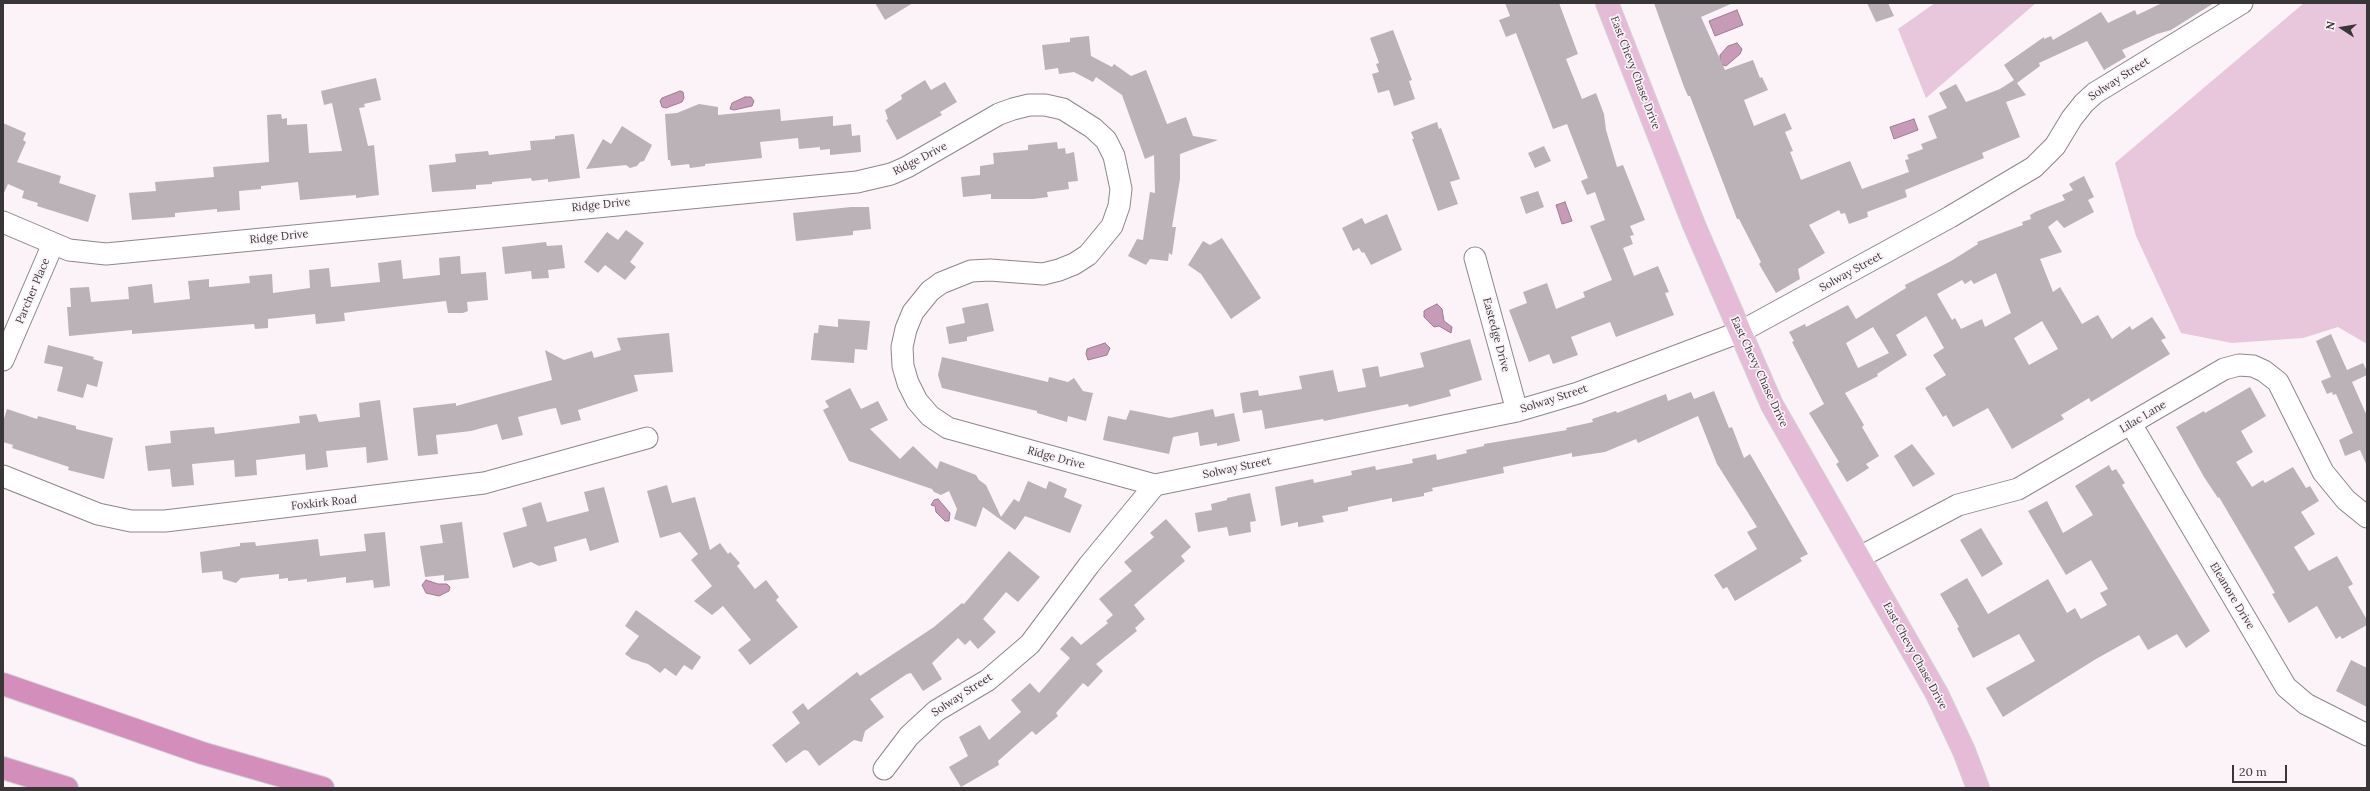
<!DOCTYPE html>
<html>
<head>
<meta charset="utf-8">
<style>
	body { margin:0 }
	#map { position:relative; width:2370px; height:791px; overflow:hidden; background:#fbf3f8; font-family:Lora,serif }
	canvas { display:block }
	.frame { position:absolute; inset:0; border:4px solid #393638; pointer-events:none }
	.north { position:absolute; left:2322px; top:8px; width:40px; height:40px; -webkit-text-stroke:3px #fbf3f8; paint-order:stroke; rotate:282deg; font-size:11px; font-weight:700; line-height:16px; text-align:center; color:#393638 }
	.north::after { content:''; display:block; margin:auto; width:14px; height:18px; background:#393638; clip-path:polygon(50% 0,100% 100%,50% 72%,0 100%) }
	.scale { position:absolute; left:2232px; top:765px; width:55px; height:18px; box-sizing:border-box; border:2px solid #393638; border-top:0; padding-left:5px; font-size:12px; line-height:14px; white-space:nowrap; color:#393638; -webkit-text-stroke:3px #fbf3f8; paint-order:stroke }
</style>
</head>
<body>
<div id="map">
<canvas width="2370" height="791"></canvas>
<div class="frame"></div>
<div class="north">N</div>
<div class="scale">20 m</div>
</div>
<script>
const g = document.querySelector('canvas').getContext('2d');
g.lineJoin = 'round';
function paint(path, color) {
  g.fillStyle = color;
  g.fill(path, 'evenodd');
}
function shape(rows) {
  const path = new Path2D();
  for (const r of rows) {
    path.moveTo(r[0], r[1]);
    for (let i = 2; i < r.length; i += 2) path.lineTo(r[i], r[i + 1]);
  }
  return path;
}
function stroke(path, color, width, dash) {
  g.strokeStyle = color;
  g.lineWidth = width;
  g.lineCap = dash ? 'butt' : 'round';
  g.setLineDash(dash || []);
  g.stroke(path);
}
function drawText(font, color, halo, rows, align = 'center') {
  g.font = font + ' Lora,serif';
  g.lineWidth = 3.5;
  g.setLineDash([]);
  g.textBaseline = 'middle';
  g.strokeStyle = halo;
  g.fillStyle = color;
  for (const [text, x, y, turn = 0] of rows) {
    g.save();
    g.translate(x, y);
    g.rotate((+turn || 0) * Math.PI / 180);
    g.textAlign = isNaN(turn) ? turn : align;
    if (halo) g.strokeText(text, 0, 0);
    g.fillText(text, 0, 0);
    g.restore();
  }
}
paint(shape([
	[1935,3,2036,3,1926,98,1898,29],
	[2304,3,2367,3,2367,344,2338,327,2303,338,2232,343,2181,333,2136,236,2115,163]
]), '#e8c6db');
const water = shape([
	[1737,10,1743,25,1715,36,1709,21,1737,10],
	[1737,43,1742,49,1740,54,1726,66,1723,65,1720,62,1720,55,1728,46,1737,43],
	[680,91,683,92,684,98,682,102,666,108,662,107,660,101,662,98,680,91],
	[745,97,751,97,754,101,752,106,734,110,730,109,732,103,745,97],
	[1914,119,1918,130,1894,139,1890,127,1914,119],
	[1565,202,1572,221,1562,224,1556,205,1565,202],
	[1437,304,1442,309,1444,321,1452,327,1451,333,1439,326,1434,327,1424,317,1424,311,1427,309,1437,304],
	[1105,343,1110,348,1107,355,1088,360,1086,354,1087,349,1105,343],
	[938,499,950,513,949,521,945,521,936,512,935,506,931,505,934,500,938,499],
	[426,580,438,584,447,584,450,587,449,591,439,596,426,593,422,585,426,580]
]);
paint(water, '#c79bb7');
stroke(water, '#9c7d91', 1);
paint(shape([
	[875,3,913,3,885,20],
	[1505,3,1559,3,1578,54,1566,59,1582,99,1596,93,1604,114,1606,130,1617,167,1623,165,1645,220,1630,226,1634,235,1630,236,1633,244,1623,248,1634,276,1658,266,1669,292,1665,293,1674,315,1616,337,1610,322,1571,337,1578,355,1553,364,1549,354,1529,362,1509,310,1527,303,1523,292,1547,283,1556,309,1585,297,1583,292,1612,280,1590,226,1605,220,1595,192,1587,195,1581,181,1588,178,1567,124,1553,129,1516,33,1506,37,1499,20,1510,16],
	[1654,3,1733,3,1701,17,1725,70,1753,60,1760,78,1762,77,1768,90,1744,100,1754,126,1785,113,1792,129,1785,132,1793,151,1790,152,1801,180,1850,161,1862,189,1909,172,1905,160,1909,159,1907,155,1923,149,1921,144,1937,138,1928,116,1947,108,1939,93,1956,84,1966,102,2000,89,2014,80,2004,65,2044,37,2044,39,2051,36,2053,40,2101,12,2108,23,2135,10,2137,15,2162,3,2214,3,2171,30,2157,34,2122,50,2126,57,2104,70,2087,41,2039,63,2040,66,2017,83,2026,95,2006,102,2020,137,1982,153,1984,158,1905,190,1907,197,1867,212,1868,217,1849,224,1845,213,1841,214,1839,210,1809,225,1825,253,1798,269,1800,279,1776,293,1759,264,1761,262,1739,219,1737,219,1690,96,1688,96,1684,87],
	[1867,3,1888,3,1894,16,1876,22],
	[1393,30,1412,80,1409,81,1415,99,1394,106,1389,90,1378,93,1372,74,1379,72,1376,64,1379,63,1370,38],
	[1089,36,1091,56,1112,67,1114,64,1131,76,1146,70,1167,124,1186,117,1193,136,1218,140,1180,154,1180,179,1172,227,1176,227,1172,255,1169,253,1168,261,1150,259,1146,265,1128,256,1137,239,1143,240,1150,192,1155,193,1154,155,1145,159,1122,95,1096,77,1093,82,1074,72,1059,74,1058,68,1045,70,1042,45,1070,42,1070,38],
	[376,78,381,100,364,104,365,107,359,108,368,146,374,145,379,195,356,198,356,195,300,200,298,182,261,186,261,189,239,191,240,210,217,212,217,209,175,213,175,217,132,220,129,193,156,191,155,182,214,177,213,167,269,162,267,115,281,114,282,119,287,118,287,125,307,124,309,153,342,151,332,103,324,105,321,91],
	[925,80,931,90,945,82,957,102,940,112,942,115,897,140,886,120,888,119,885,110,902,99,901,95],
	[699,104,718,107,718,115,780,109,781,121,833,116,833,126,851,124,852,136,860,135,861,152,830,155,830,149,820,150,820,147,799,149,798,138,760,142,762,158,705,164,705,166,690,168,689,164,671,166,670,160,668,160,665,114,677,113],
	[1437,122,1439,129,1441,128,1460,179,1450,182,1458,204,1438,211,1412,139,1414,139,1411,132],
	[3,123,26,133,23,140,26,142,17,162,61,176,59,183,96,195,88,222,37,206,38,203,22,198,24,191,8,184,3,195],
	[622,126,652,145,644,161,640,162,637,166,630,168,626,165,586,169,603,139,611,144],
	[574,134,580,178,548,182,548,179,532,181,531,178,492,182,492,184,476,185,476,189,432,192,429,165,456,162,455,154,488,151,489,155,531,150,530,141,555,139,555,136],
	[1057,142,1058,149,1065,148,1066,154,1074,152,1078,181,1068,182,1069,189,1047,192,1048,197,1033,199,991,199,991,194,963,197,961,177,980,175,980,166,994,164,993,153,1028,150,1028,145],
	[1544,146,1551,161,1535,168,1528,153],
	[2084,176,2094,197,2088,200,2094,212,2064,228,2057,220,2048,227,2062,252,2040,259,2053,292,2060,287,2082,324,2098,315,2112,339,2130,326,2132,330,2152,317,2166,338,2161,340,2170,354,2091,402,2089,398,2061,415,2064,419,2012,449,1988,408,1953,427,1946,415,1943,417,1925,388,1946,375,1933,355,1944,348,1926,316,1896,335,1907,355,1877,374,1878,376,1845,393,1864,425,1862,427,1879,456,1866,464,1869,468,1847,482,1836,464,1839,462,1809,413,1824,404,1792,342,1794,341,1789,332,1805,324,1806,327,1848,305,1856,319,1906,288,1905,285,1951,261,1978,244,1977,242,2023,225,2022,222,2031,219,2030,215,2035,212,2065,200,2062,195,2073,190,2069,184],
	[1996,273,2011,313,1985,327,1982,319,1961,329,1955,318,1952,320,1937,294,1962,280,1965,284,1971,280,1974,284],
	[2042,321,2058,349,2029,365,2014,338],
	[1873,327,1889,353,1858,368,1846,343],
	[1538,191,1544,207,1526,214,1520,197],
	[851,207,869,207,871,229,853,231,853,235,796,241,793,213],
	[1387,214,1402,250,1371,265,1364,252,1362,253,1359,248,1353,251,1342,228,1362,218,1365,224],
	[626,230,644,243,630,262,636,267,625,280,605,265,598,273,584,262,607,232,618,240],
	[1222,238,1261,298,1231,319,1201,274,1188,265,1203,241,1210,245],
	[546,242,547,246,562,245,565,268,548,270,549,278,532,279,531,271,505,274,502,247],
	[460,256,461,274,486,272,488,300,467,302,468,311,463,313,448,313,446,301,358,311,344,313,345,321,316,324,315,314,268,319,268,328,255,329,254,324,132,334,132,330,69,336,67,307,71,307,70,288,89,287,91,302,129,299,128,287,152,284,154,303,190,299,188,281,209,279,209,287,250,283,249,276,272,274,273,293,310,288,309,270,329,268,331,287,380,282,378,263,401,260,403,279,440,275,439,258],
	[988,303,994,331,967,337,967,341,949,344,946,327,965,323,962,308],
	[838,319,870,321,867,350,855,349,854,363,811,360,814,333,818,333,819,325,838,327],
	[669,333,673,372,634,375,638,391,578,410,581,420,561,425,556,408,550,409,518,417,523,435,502,440,497,424,471,431,436,435,438,454,418,456,413,408,456,403,456,406,552,380,545,350,564,360,592,351,594,358,621,350,617,338],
	[2331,334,2347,370,2363,363,2367,371,2367,375,2352,382,2367,416,2367,466,2360,450,2345,456,2339,440,2353,433,2336,394,2333,395,2332,392,2327,394,2321,381,2331,377,2316,341],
	[1470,339,1482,380,1449,390,1451,396,1409,407,1408,404,1324,421,1323,419,1265,429,1262,410,1243,413,1240,393,1258,390,1259,396,1302,389,1299,376,1333,370,1338,392,1366,387,1362,369,1378,366,1380,377,1424,367,1420,353],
	[48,345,94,357,93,359,103,362,97,387,87,384,83,398,57,391,63,367,44,363],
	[942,357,1048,382,1049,377,1068,382,1074,378,1083,391,1093,393,1086,421,1068,416,1067,422,1037,413,1037,411,942,388,938,375],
	[2250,387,2266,416,2241,431,2253,452,2236,462,2252,487,2263,480,2265,483,2293,467,2306,488,2310,486,2319,501,2301,512,2315,534,2294,547,2309,571,2337,556,2353,584,2348,587,2367,620,2367,625,2342,639,2340,636,2336,639,2317,606,2289,623,2272,594,2275,593,2259,565,2219,497,2218,498,2204,477,2176,427,2204,411,2205,413],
	[850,388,861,409,878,401,888,420,870,429,900,459,913,446,937,469,940,461,976,475,979,480,986,485,1001,517,1014,499,1019,502,1028,481,1046,489,1049,481,1067,489,1064,497,1082,505,1070,533,1025,516,1015,530,983,507,976,527,954,519,957,509,949,491,941,495,934,492,932,489,849,461,823,410,829,407,825,401],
	[1714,391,1729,428,1732,427,1744,458,1750,454,1808,554,1800,558,1802,561,1735,601,1727,587,1723,589,1714,575,1757,549,1747,532,1757,527,1717,464,1698,416,1638,443,1636,439,1605,452,1572,457,1572,453,1503,467,1504,473,1432,488,1433,491,1424,493,1424,496,1392,502,1392,498,1348,507,1348,511,1322,516,1324,522,1298,527,1298,522,1281,526,1275,487,1313,479,1314,483,1352,475,1351,471,1375,466,1376,470,1413,463,1412,459,1436,454,1437,460,1467,453,1466,450,1484,446,1484,444,1567,430,1566,428,1593,422,1592,419,1616,411,1617,413,1666,394,1668,401,1691,392,1694,399],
	[380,400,388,460,367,463,366,447,326,451,328,467,306,470,305,454,256,460,257,475,235,477,234,460,192,464,194,485,172,487,170,469,148,471,145,446,171,443,170,431,214,427,215,434,300,423,299,416,316,414,319,422,360,417,359,403],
	[7,409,37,419,38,416,76,426,76,429,113,438,104,479,68,470,69,467,12,448,13,445,3,442,3,422],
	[1213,409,1215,417,1234,413,1240,441,1217,446,1217,443,1200,446,1198,432,1173,437,1169,454,1103,440,1108,416,1126,420,1130,410,1170,418],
	[1912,444,1935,474,1913,487,1894,456],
	[2109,465,2112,471,2116,469,2125,483,2122,485,2210,631,2186,648,2177,634,2148,650,2139,635,2096,659,2003,717,1986,688,2035,661,2019,634,1973,658,1957,628,1959,627,1940,594,1967,578,1988,614,2048,579,2067,613,2075,608,2081,619,2107,605,2100,593,2108,589,2091,560,2066,575,2028,511,2047,501,2063,533,2093,515,2075,486],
	[667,485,672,503,695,497,710,550,720,543,728,554,730,552,740,563,737,566,755,589,766,580,779,597,776,600,798,627,750,665,738,650,751,640,723,606,712,615,694,601,712,586,691,560,698,554,680,532,660,538,647,491],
	[604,487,619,542,590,551,586,538,554,547,557,561,539,566,531,562,513,568,503,533,527,526,522,508,541,502,547,522,589,511,584,492],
	[1250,493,1256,521,1250,522,1251,532,1229,536,1227,527,1198,532,1195,513,1212,510,1211,504,1227,500,1227,498],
	[1166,519,1191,547,1181,556,1185,561,1134,605,1145,619,1135,628,1137,631,1096,664,1103,671,1088,687,1083,683,1056,713,1058,716,1036,735,1032,731,998,761,999,765,961,787,949,767,968,756,959,737,980,725,989,740,1021,712,1011,700,1030,683,1039,693,1070,658,1060,649,1072,636,1081,645,1108,623,1106,621,1113,615,1099,599,1132,571,1124,562,1154,537,1150,533],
	[462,522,469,578,444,581,444,575,425,577,420,546,443,543,440,525],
	[1981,528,2003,564,1982,577,1960,540],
	[385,532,390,586,374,588,373,580,346,583,346,577,307,582,307,579,288,581,288,578,279,579,279,574,241,578,236,583,223,579,222,571,202,573,200,552,240,546,240,543,255,542,256,546,318,539,320,556,366,551,364,534],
	[1009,551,1040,577,1018,602,1006,592,983,619,996,632,978,649,970,640,965,645,958,638,932,663,942,679,923,691,911,673,907,674,870,699,884,717,865,731,862,742,854,740,819,766,808,751,804,750,786,763,772,745,800,723,792,712,803,703,808,710,857,672,860,676,934,627,962,603,964,604],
	[636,610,701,657,692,670,684,665,676,676,665,668,660,673,648,664,632,659,625,654,639,636,625,626],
	[2351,660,2367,668,2367,707,2336,691]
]), '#bab2b7');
const minor = shape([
	[3,222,69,250,106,254,857,182,891,174,907,167,999,114,1013,109,1029,105,1045,105,1063,109,1093,128,1106,140,1114,156,1121,189,1119,206,1112,226,1088,255,1074,264,1059,270,1043,274,990,270,971,271,941,283,930,291,913,312,906,329,902,347,903,366,908,383,917,401,930,416,948,428,1155,485],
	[1475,258,1517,411],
	[3,360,53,244],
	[2131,424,2286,687,2306,704,2367,735],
	[3,476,98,514,131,521,165,521,484,483,647,438],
	[1860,557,1958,505,2018,489,2224,369,2239,365,2253,366,2264,371,2278,382,2323,472,2346,500,2367,517],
	[884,769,909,736,936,711,988,680,1030,644,1089,565,1155,485,1517,411,1578,393,1740,332,1950,217,2034,167,2055,146,2072,118,2084,103,2095,93,2242,3]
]);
const major = shape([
	[1607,3,1694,225,1772,405,1937,694,1964,751,1978,788]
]);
const highway = shape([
	[3,684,202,753,323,788],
	[3,768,67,788]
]);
stroke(minor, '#8d868a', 23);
stroke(major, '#d3d3d3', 24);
stroke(highway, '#d3d3d3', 24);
stroke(minor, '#fff', 21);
stroke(major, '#e5bbd7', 22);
stroke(highway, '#d48ebc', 22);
drawText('11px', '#393638', '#fbf3f8', [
	["East Chevy Chase Drive",1635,73,69],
	["Solway Street",2119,79,-33],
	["Ridge Drive",920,159,-27],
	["Ridge Drive",601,205,-6],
	["Ridge Drive",279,237,-6],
	["Solway Street",1851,272,-29],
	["Parcher Place",33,291,-67],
	["Eastedge Drive",1496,335,75],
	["East Chevy Chase Drive",1759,372,65],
	["Solway Street",1554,399,-18],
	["Lilac Lane",2143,417,-31],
	["Ridge Drive",1056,458,15],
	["Solway Street",1237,468,-12],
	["Foxkirk Road",324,503,-6],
	["Eleanore Drive",2232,596,59],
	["East Chevy Chase Drive",1915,656,61],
	["Solway Street",962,695,-33]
]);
</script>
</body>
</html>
